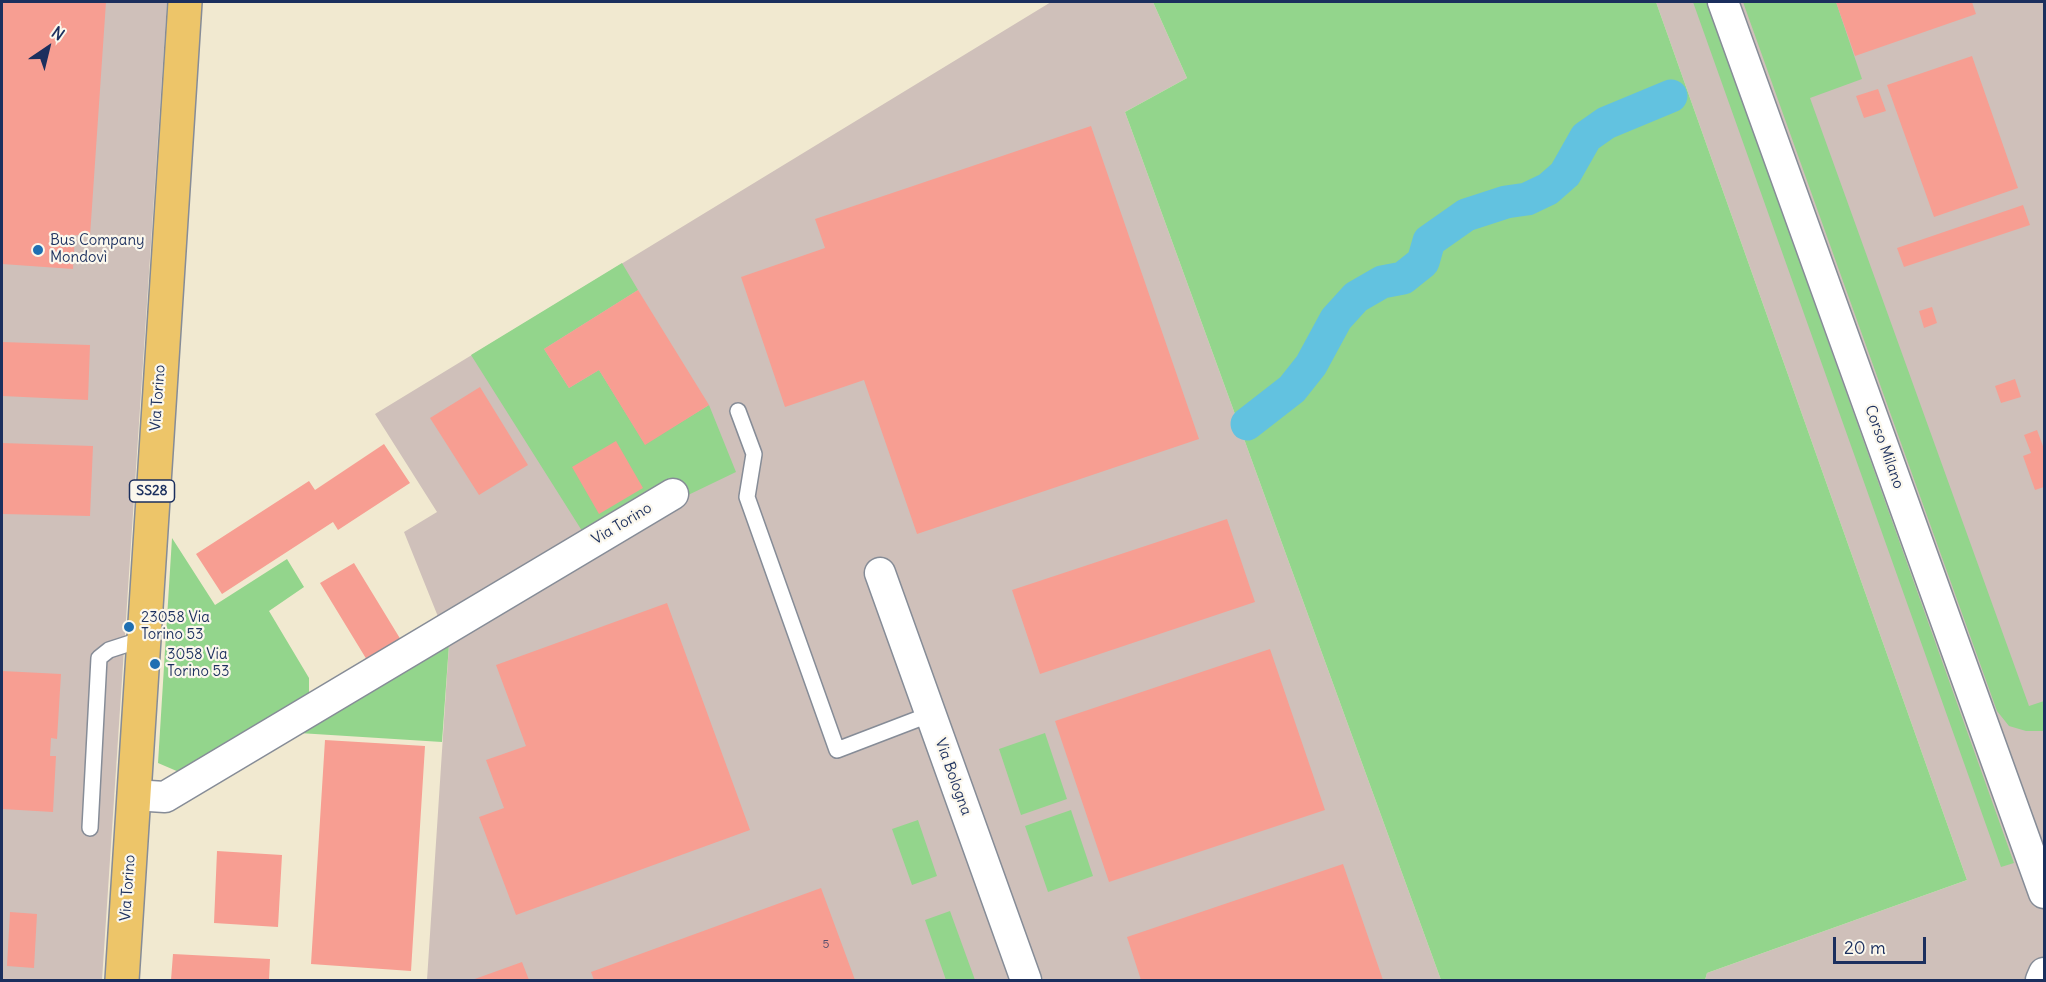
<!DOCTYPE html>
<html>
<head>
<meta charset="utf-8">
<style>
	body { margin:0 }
	#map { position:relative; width:2046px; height:982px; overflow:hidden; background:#f1e9d0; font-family:Delius,sans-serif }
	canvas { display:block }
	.frame { position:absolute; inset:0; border:3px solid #1b2f5e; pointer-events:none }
	.north { position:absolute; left:18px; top:18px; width:60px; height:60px; -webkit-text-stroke:4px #fbf7ec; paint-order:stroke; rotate:35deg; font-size:16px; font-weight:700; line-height:24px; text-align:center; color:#1b2f5e }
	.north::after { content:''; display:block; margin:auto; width:21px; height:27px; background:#1b2f5e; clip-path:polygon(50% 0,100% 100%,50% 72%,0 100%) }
	.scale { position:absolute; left:1833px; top:937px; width:93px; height:27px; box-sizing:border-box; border:3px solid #1b2f5e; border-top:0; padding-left:8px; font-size:18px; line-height:21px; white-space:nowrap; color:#1b2f5e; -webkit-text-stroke:4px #fbf7ec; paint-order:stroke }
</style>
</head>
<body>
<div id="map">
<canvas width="2046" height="982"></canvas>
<div class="frame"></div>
<div class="north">N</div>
<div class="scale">20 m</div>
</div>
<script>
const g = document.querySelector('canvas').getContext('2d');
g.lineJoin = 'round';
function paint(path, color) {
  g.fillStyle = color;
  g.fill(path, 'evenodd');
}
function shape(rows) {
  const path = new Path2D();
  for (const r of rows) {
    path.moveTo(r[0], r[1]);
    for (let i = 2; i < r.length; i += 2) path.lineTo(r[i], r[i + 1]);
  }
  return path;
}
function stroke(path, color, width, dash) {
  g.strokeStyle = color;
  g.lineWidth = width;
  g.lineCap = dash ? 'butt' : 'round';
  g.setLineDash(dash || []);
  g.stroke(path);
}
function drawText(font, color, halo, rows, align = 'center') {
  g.font = font + ' Delius,sans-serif';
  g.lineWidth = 4.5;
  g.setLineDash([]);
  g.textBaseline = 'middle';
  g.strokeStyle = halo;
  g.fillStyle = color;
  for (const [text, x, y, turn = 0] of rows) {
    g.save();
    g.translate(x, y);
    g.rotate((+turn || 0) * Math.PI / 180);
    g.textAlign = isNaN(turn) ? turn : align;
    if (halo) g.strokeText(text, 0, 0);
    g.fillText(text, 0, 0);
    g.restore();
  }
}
paint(shape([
	[2,2,167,2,102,980,2,980],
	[1051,2,1153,2,1187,78,1125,112,1441,980,427,980,449,644,404,532,437,512,375,414],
	[1656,2,2044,2,2044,980,1705,980,1707,973,1967,880]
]), '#cfc0ba');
paint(shape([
	[1153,2,1656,2,1967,880,1707,973,1705,980,1441,980,1125,112,1187,78],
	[1693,2,1707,2,2014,863,2001,867],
	[1743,2,1836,2,1862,79,1810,98,2029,706,2044,701,2044,731,2026,731,2009,726,1997,711],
	[622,263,638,290,544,349,569,388,599,370,645,444,709,405,736,472,684,497,584,534,471,355],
	[172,538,215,605,287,559,304,587,269,611,309,678,309,701,186,775,158,763],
	[449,644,442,742,299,733],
	[1045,733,1067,799,1021,815,999,749],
	[1071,810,1093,876,1048,892,1025,826],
	[918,820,937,876,912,885,892,829],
	[950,911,975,980,946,980,925,920]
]), '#93d58c');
stroke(shape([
	[1247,424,1292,389,1311,365,1336,319,1356,297,1382,282,1403,278,1423,262,1429,241,1466,215,1506,202,1527,199,1548,189,1565,174,1586,137,1606,123,1671,96]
]), '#62c2e0', 33);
paint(shape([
	[2,2,106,2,90,236,75,235,73,269,2,264],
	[1836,2,1972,2,1976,14,1855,56],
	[1972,56,2018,188,1934,217,1887,85],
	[1878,89,1886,111,1864,118,1856,96],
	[1091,126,1199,439,917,534,864,380,785,407,741,277,825,248,815,219],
	[2023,205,2030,225,1904,267,1897,248],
	[638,290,709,405,645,445,599,370,569,388,544,349],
	[1932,307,1937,323,1924,328,1919,311],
	[2,342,90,345,88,400,2,396],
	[2015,379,2021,397,2001,403,1995,386],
	[480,387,528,465,479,495,430,418],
	[2037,430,2044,449,2044,487,2035,490,2023,456,2031,453,2024,435],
	[616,441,643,488,599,514,572,467],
	[2,443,93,446,90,516,2,514],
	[384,444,410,483,338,530,333,522,222,594,196,554,309,481,315,490],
	[1227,519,1255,602,1040,674,1012,590],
	[354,563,404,645,370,665,320,583],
	[667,603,750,830,516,915,479,817,504,808,486,760,526,746,496,665],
	[1270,649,1325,810,1109,882,1055,721],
	[2,671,61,674,57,739,51,738,50,756,56,756,53,812,2,809],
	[325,740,425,746,411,971,311,964],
	[217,851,282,855,278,927,214,923],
	[1343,864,1383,980,1141,980,1127,937],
	[821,888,855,980,594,980,591,972],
	[10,912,37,914,34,968,7,966],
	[173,954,270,959,269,980,171,980],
	[522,962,529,980,472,980]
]), '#f79e92');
const lane = shape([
	[738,411,754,454,747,497,837,750,931,714],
	[90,828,99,658,109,650,143,639]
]);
const street = shape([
	[1723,2,2044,893],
	[880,573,1026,980],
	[133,795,165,797,673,494],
	[2041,980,2044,973]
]);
const primary = shape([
	[122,980,185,2]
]);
stroke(lane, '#868c97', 18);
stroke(street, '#868c97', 33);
stroke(primary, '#868c97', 36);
stroke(lane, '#fff', 15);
stroke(street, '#fff', 30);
stroke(primary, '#edc569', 33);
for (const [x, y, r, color] of [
	[38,250,6,"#1f6fb2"],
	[129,627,6,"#1f6fb2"],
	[155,664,6,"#1f6fb2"]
]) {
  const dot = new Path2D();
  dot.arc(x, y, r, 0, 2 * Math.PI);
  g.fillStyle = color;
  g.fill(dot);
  stroke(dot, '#fbf7ec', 2);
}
drawText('12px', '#524b6b', null, [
	["5",826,945]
]);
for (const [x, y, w] of [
	[152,491,45]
]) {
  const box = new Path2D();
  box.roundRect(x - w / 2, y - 11, w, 22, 4.5);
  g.fillStyle = '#fbf7ec';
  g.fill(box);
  stroke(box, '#1b2f5e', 1.5);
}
drawText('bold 14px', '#1b2f5e', null, [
	["SS28",152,491]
]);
drawText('15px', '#1b2f5e', '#fbf7ec', [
	["Bus Company",50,241],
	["Mondovì",50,258],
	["23058 Via",141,618],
	["Torino 53",141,635],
	["3058 Via",167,655],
	["Torino 53",167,672]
], 'left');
drawText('15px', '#1b2f5e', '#fbf7ec', [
	["Via Torino",158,398,-86],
	["Corso Milano",1884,447,70],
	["Via Torino",622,524,-31],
	["Via Bologna",953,777,70],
	["Via Torino",128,888,-86]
]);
</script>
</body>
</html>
